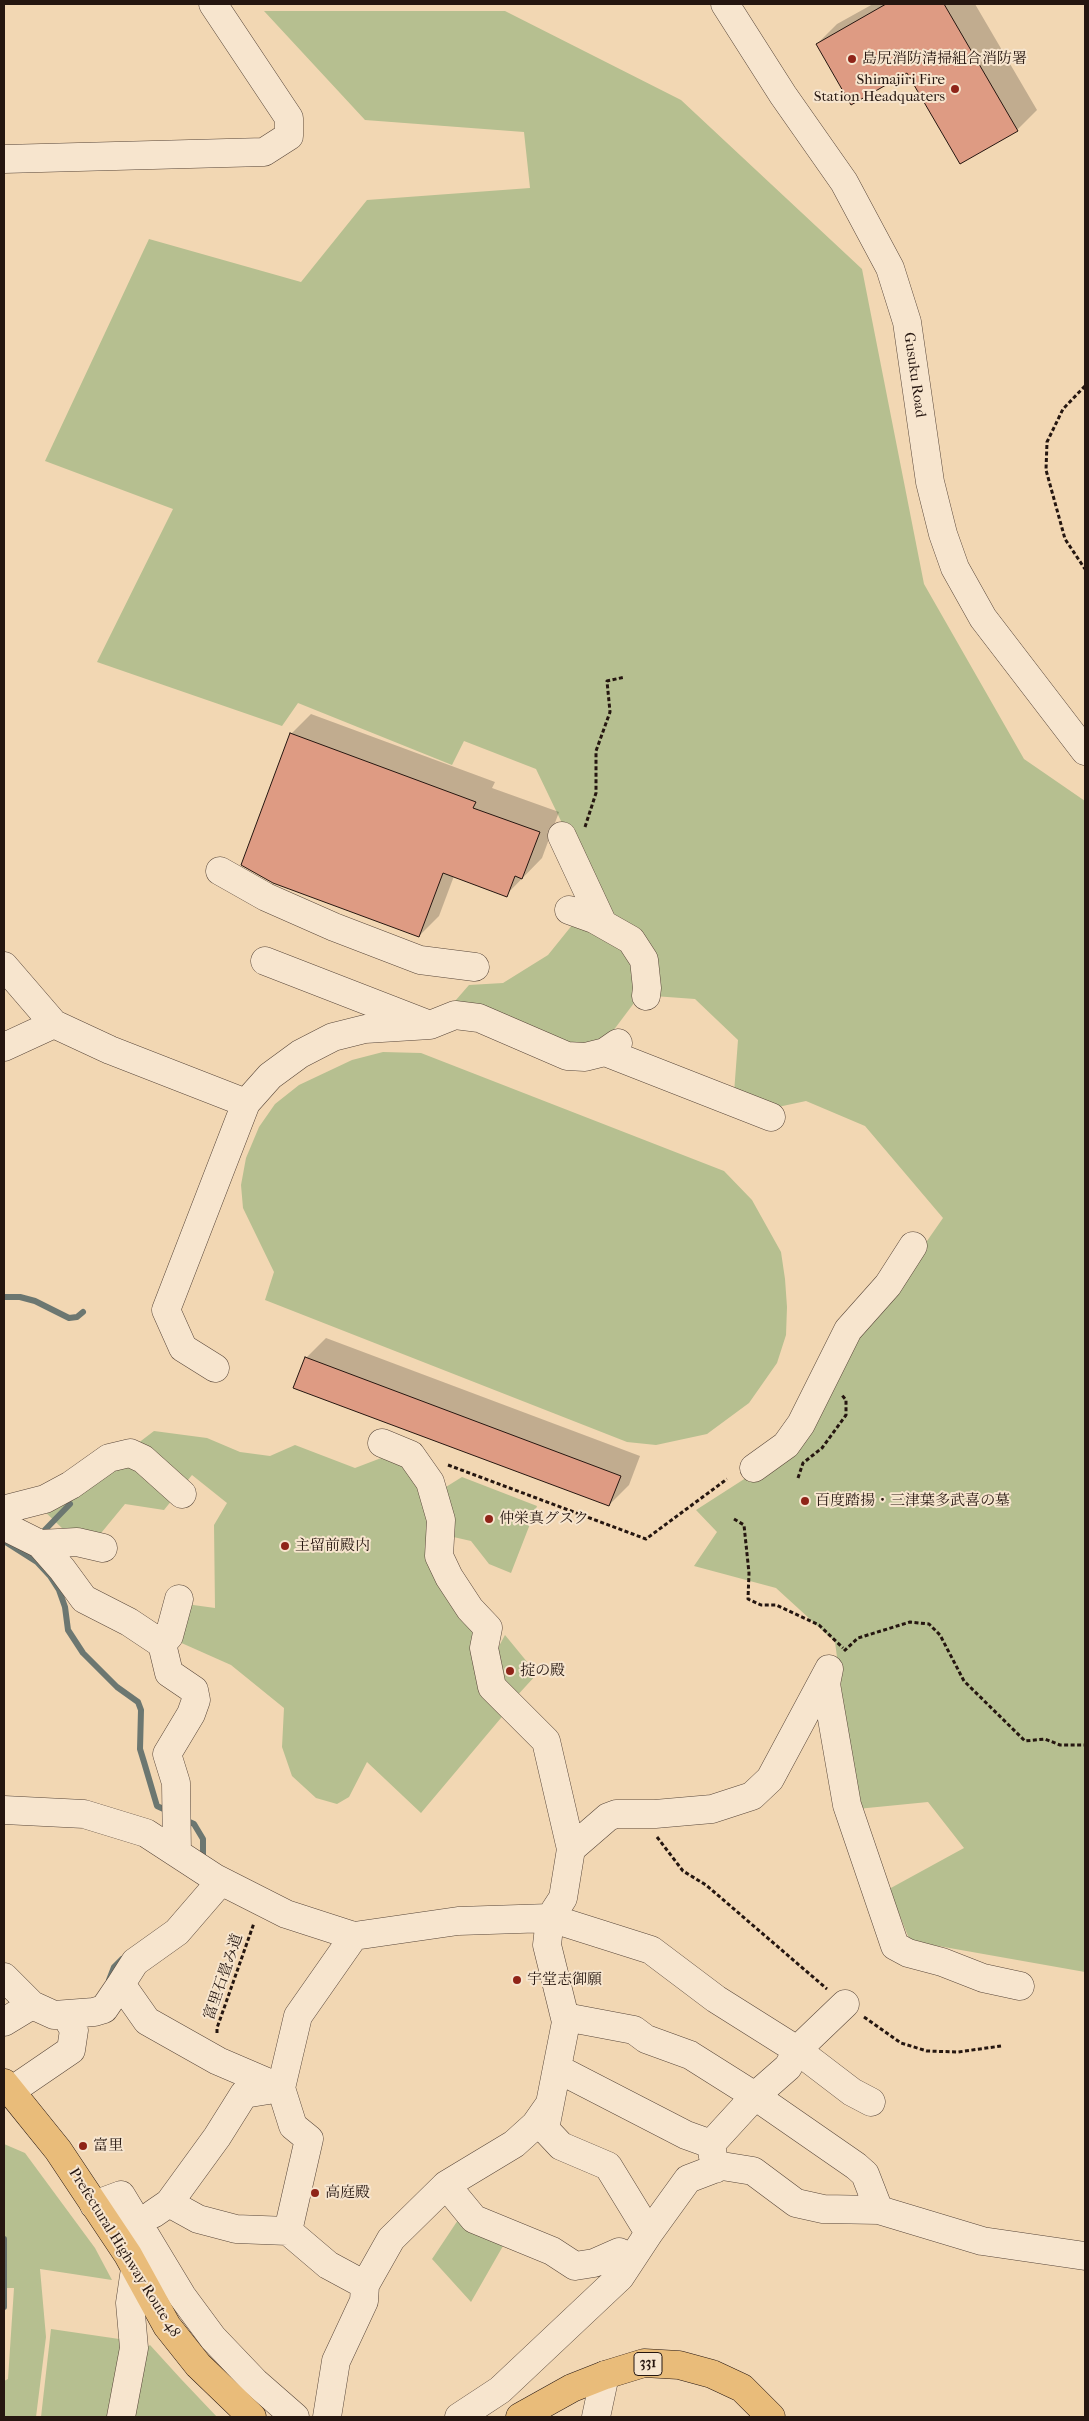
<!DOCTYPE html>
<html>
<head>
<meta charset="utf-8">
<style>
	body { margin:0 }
	#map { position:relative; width:1089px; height:2421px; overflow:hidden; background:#f2d7b3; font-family:"IM FELL French Canon",serif }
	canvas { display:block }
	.frame { position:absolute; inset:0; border:5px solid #251610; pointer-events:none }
</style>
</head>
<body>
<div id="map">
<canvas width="1089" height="2421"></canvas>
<div class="frame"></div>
</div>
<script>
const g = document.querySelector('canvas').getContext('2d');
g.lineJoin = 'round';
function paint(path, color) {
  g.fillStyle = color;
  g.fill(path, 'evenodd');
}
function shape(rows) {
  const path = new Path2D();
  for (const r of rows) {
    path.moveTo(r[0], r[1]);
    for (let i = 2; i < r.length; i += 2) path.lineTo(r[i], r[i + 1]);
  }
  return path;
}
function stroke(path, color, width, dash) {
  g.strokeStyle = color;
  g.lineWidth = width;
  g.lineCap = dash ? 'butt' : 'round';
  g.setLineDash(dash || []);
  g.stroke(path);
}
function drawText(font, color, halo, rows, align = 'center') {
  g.font = font + ' "IM FELL French Canon","Noto Serif JP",serif';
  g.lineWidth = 4;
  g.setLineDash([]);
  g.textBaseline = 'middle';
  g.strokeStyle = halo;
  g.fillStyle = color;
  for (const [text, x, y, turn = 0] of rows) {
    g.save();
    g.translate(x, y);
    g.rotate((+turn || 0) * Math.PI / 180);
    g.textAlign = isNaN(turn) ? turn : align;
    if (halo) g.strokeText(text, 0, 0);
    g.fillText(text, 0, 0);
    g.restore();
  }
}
paint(shape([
	[264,11,505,11,681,100,862,269,924,584,1024,759,1085,801,1085,1972,910,1941,889,1889,964,1848,928,1802,857,1809,835,1642,776,1588,694,1566,717,1532,696,1510,791,1449,852,1333,895,1287,943,1218,865,1126,806,1101,778,1107,734,1093,738,1040,695,999,640,995,610,1035,576,1049,449,1008,469,985,503,983,548,955,573,924,610,923,536,769,464,741,452,765,298,703,282,726,97,662,173,509,45,461,149,239,301,282,367,200,530,188,524,132,365,120],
	[383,1052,421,1053,724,1171,752,1200,781,1252,785,1279,787,1307,786,1335,777,1363,749,1403,707,1434,656,1445,627,1442,265,1300,274,1272,243,1208,241,1185,246,1158,259,1127,275,1104,299,1085,352,1060],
	[154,1431,207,1438,240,1452,270,1456,295,1445,355,1468,389,1455,408,1467,430,1514,425,1548,442,1585,479,1633,506,1712,421,1813,367,1762,349,1797,337,1804,316,1798,292,1776,282,1747,284,1708,231,1665,177,1641,186,1604,215,1608,214,1525,227,1503,192,1475,164,1510,125,1504,97,1538,64,1530,41,1508,108,1466],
	[462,1477,537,1506,511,1573,489,1564,471,1541,449,1536,441,1490],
	[505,1635,537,1674,514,1699,500,1684,498,1648],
	[4,2144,25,2153,95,2248,112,2280,40,2269,46,2337,36,2417,4,2417,4,2381,8,2379,14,2288,4,2288],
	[462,2214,507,2239,471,2302,432,2259],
	[51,2329,126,2340,113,2417,41,2417],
	[150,2345,181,2379,217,2417,134,2417,142,2351]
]), '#b6bf90');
paint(shape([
	[873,4,975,4,1037,110,1017,130,908,71,817,44,837,24],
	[311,714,495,782,492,788,559,812,542,858,506,895,454,876,439,916,419,936,291,734],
	[326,1338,640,1456,629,1485,609,1505,306,1358]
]), '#0003');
stroke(shape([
	[4,1297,20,1297,35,1301,69,1318,77,1317,83,1312],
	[41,1534,70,1504],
	[4,1541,37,1562,50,1576,59,1590,65,1607,68,1630,83,1653,117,1687,138,1702,141,1710,140,1749,144,1762,157,1806,170,1812],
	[183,1819,194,1824,203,1839,203,1862],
	[109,1980,114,1967,122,1959],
	[4,2239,4,2307]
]), '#6c7771', 6);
const building = shape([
	[886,4,944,4,1018,131,960,164,907,73,851,105,816,44,886,4],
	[290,733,476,802,473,808,540,832,522,879,515,876,507,897,443,873,419,937,273,883,241,865,290,733],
	[305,1357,621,1476,609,1506,293,1388,305,1357]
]);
paint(building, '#de9b83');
stroke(building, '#251610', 1);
const minor = shape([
	[725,4,783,95,844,182,890,268,907,322,930,482,943,534,955,568,983,618,1085,751],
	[4,159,264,152,289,136,289,118,213,4],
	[562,836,603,924],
	[220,871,266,897,334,927,420,960,475,967],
	[569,910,594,919,631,940,644,960,647,988,646,996],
	[265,961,430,1025,455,1015,479,1018,567,1056,585,1057,605,1052,618,1043],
	[4,966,54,1024,110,1050,246,1103,270,1076,300,1054,333,1037,365,1029,430,1025],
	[4,1047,54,1024],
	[605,1052,771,1117],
	[215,1368,183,1348,166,1310,246,1103],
	[382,1443,411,1455,430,1482,441,1520,439,1556,449,1577,470,1609,488,1628,484,1648,492,1687,546,1741,571,1849,563,1898,550,1918,651,1950,716,1999,797,2050,852,2092,871,2102],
	[754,1468,786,1445,801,1424,848,1330,888,1285,913,1246],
	[4,1514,6,1509,45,1499,71,1485,109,1458,130,1453,143,1459,182,1494],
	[4,1526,40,1544,62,1569,84,1599,129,1622,162,1644,169,1673,194,1690,196,1700,191,1714,167,1754,176,1783,177,1853],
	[40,1544,77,1542,103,1548],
	[162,1644,169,1636,179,1599],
	[4,1810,84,1814,146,1833,215,1878,286,1914,354,1936,458,1921,550,1918,547,1945,566,2022,545,2129,561,2146,608,2166,649,2233],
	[571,1849,608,1817,616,1814,655,1814,712,1809,752,1796,770,1779,829,1669,826,1684,847,1805,895,1946,908,1953,942,1962,983,1978,1020,1986],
	[221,1881,177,1932,135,1962,121,1984,147,2021,218,2061,281,2088],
	[354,1936,298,2016,281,2088,293,2126,309,2139,288,2231,328,2265,365,2285,391,2239,446,2185,514,2144,535,2125,549,2105],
	[4,1977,32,2005,54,2015,94,2012,104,2009,121,1984],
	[565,2017,634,2030,646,2039,690,2055,755,2096,856,2166,865,2174,879,2210],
	[4,2022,32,2005],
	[558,2069,686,2135,711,2144,715,2169],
	[11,2091,71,2050,74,2030,66,2016],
	[711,2144,755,2096,788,2067,797,2050,845,2004],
	[446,2185,474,2219,552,2251,575,2266,594,2263,619,2252,632,2258],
	[169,2203,217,2137,244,2094,281,2088],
	[94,2205,121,2195,182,2296,213,2338,255,2382,295,2417],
	[153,2214,169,2203,198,2219,236,2229,288,2231],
	[121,2417,134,2348,130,2303,135,2269],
	[327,2417,336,2361,364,2301,365,2285],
	[459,2417,500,2390,620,2277,649,2233,688,2179,722,2166,753,2171,796,2203,823,2209,879,2210,982,2241,1085,2256],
	[596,2417,605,2375]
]);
const major = shape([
	[4,2083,58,2150,128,2255,167,2326,198,2365,252,2417]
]);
const highway = shape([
	[520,2417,572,2388,605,2375,644,2363,679,2365,712,2374,742,2388,771,2417]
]);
stroke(minor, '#584639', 29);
stroke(major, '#251610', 29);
stroke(highway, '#251610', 29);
stroke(shape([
	[1085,386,1063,409,1047,442,1046,470,1065,539,1085,569],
	[585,827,596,793,596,751,610,712,607,681,625,677],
	[448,1465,646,1539,727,1479],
	[798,1478,803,1463,822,1448,846,1415,846,1400,841,1394],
	[734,1519,744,1525,749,1573,748,1599,761,1605,776,1605,819,1625,843,1648],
	[844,1651,858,1638,910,1622,929,1624,940,1635,964,1681,1025,1741,1045,1739,1060,1745,1085,1745],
	[657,1837,683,1871,706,1885,827,1989],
	[864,2017,901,2043,927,2051,958,2052,1001,2046],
	[217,2033,217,2028,254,1923]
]), '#251610', 3, [4, 2.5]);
stroke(minor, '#f7e5ce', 28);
stroke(major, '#e9bc7a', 28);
stroke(highway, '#e9bc7a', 28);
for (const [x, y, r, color] of [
	[852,59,5,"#8f2418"],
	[955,89,5,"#8f2418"],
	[805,1501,5,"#8f2418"],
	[489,1519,5,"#8f2418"],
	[285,1546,5,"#8f2418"],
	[510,1671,5,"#8f2418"],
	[517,1980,5,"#8f2418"],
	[83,2146,5,"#8f2418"],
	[315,2193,5,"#8f2418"]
]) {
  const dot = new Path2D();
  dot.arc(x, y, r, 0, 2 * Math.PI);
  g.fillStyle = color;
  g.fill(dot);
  stroke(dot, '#f7e5ce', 2);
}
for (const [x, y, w] of [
	[648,2364,28]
]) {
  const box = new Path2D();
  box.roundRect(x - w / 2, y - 11.5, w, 23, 4);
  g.fillStyle = '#f7e5ce';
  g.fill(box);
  stroke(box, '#251610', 1);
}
drawText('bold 14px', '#251610', null, [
	["331",648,2364]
]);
drawText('15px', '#251610', '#f7e5ce', [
	["島尻消防清掃組合消防署",862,59],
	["Shimajiri Fire",945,80,"right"],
	["Station Headquaters",945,97,"right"],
	["百度踏揚・三津葉多武喜の墓",815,1501],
	["仲栄真グスク",499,1519],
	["主留前殿内",295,1546],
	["掟の殿",520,1671],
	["宇堂志御願",527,1980],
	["富里",93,2146],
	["高庭殿",325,2193]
], 'left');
drawText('15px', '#251610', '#f7e5ce', [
	["Gusuku Road",914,375,82],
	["富里石畳み道",224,1977,-71],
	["Prefectural Highway Route 48",124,2253,58]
]);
</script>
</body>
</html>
